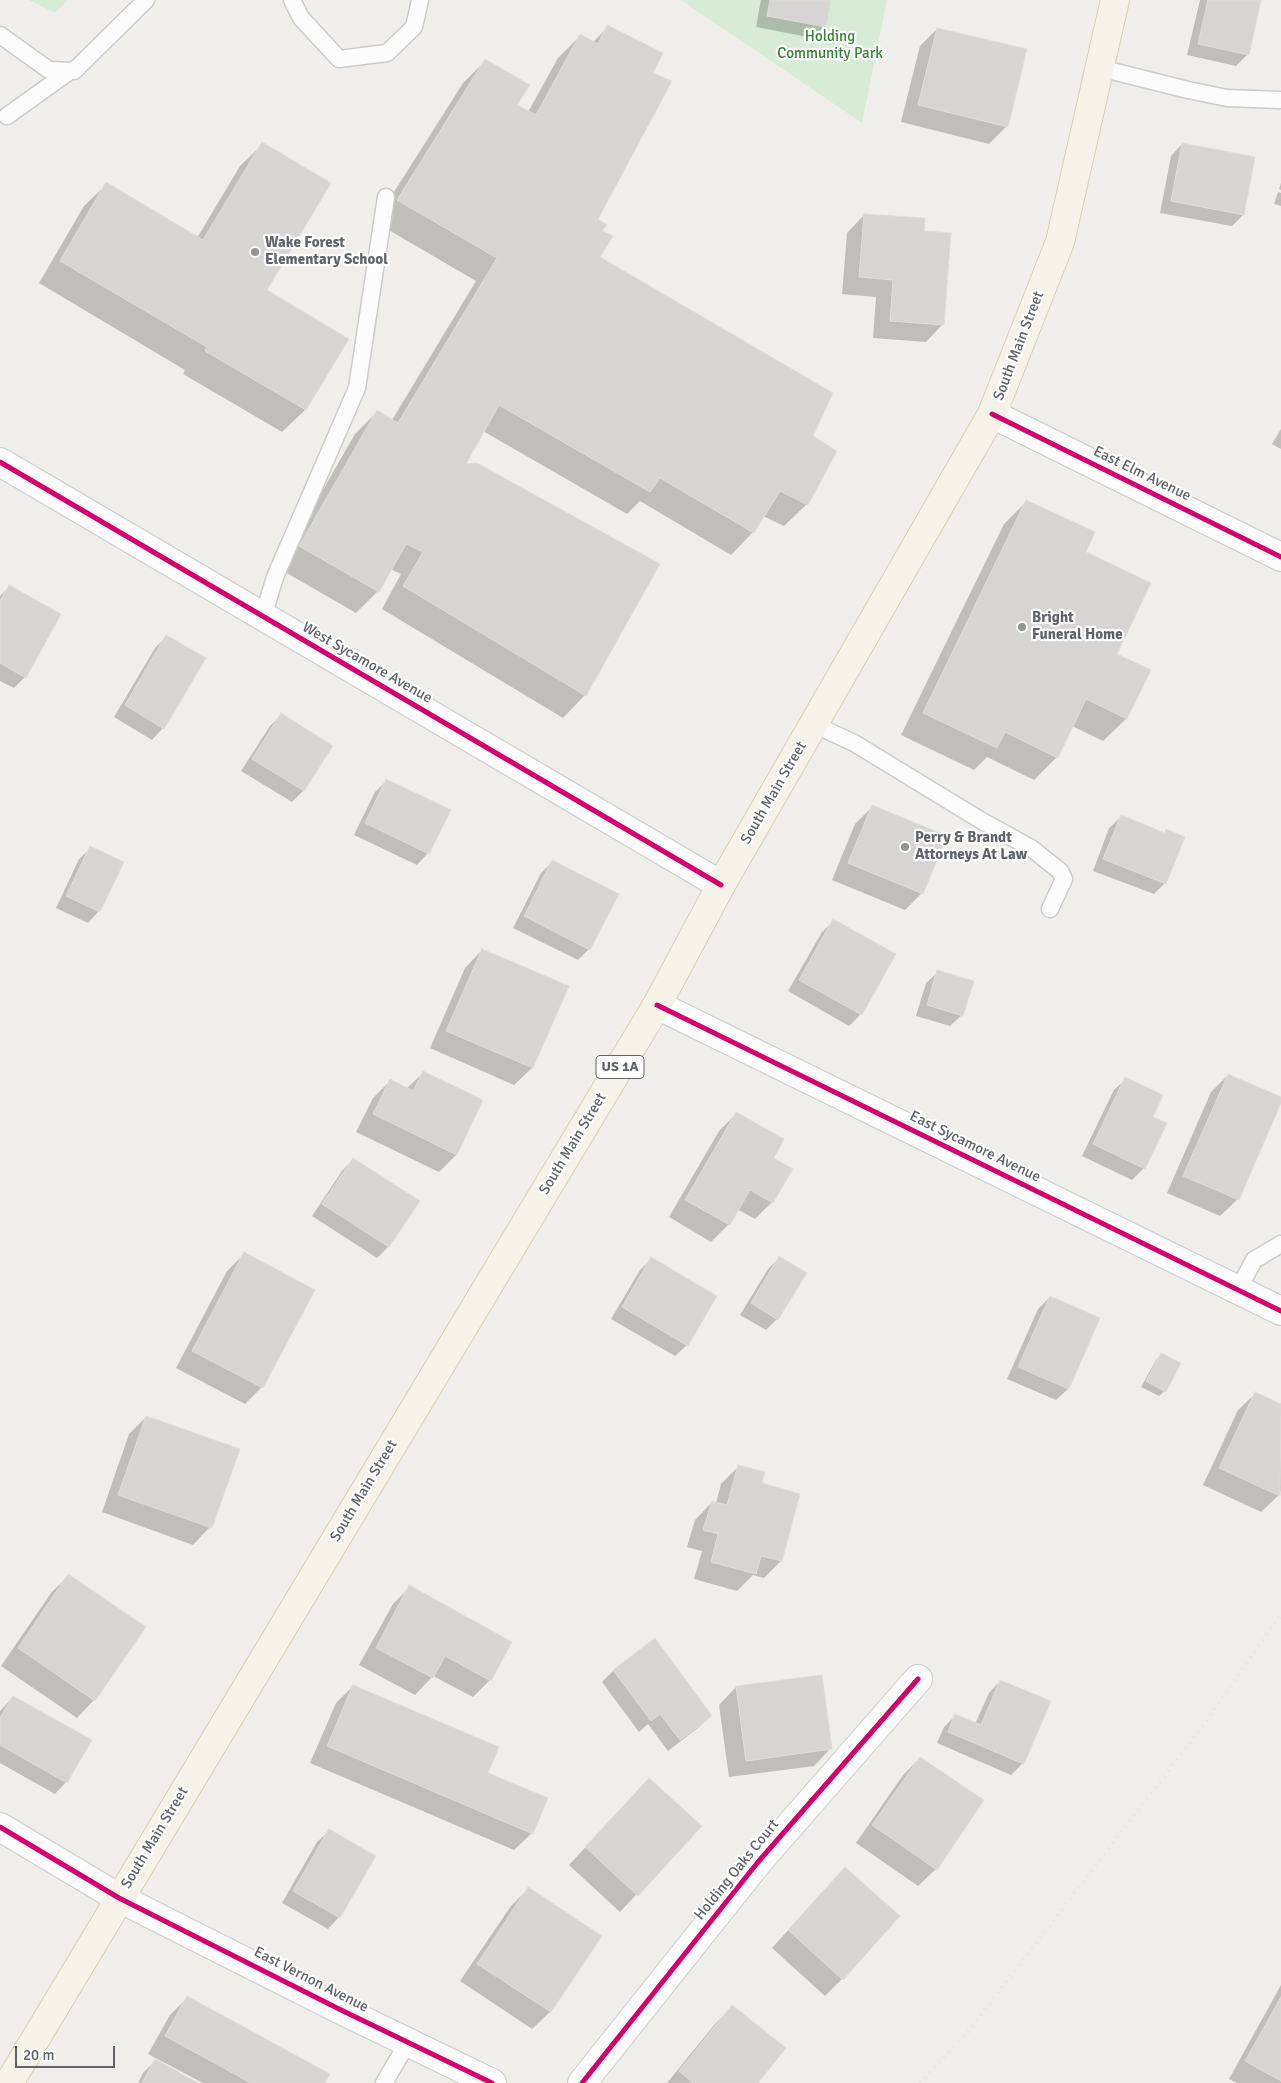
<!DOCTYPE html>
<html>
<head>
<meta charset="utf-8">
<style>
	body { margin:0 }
	#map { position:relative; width:1281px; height:2083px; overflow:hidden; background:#efeeea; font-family:Signika,sans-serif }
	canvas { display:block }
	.scale { position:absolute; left:15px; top:2046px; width:100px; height:22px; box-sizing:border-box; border:2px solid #5f6368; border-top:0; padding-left:6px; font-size:15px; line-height:18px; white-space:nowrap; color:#5f6368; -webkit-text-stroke:4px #fff; paint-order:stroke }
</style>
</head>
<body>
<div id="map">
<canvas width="1281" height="2083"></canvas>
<div class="scale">20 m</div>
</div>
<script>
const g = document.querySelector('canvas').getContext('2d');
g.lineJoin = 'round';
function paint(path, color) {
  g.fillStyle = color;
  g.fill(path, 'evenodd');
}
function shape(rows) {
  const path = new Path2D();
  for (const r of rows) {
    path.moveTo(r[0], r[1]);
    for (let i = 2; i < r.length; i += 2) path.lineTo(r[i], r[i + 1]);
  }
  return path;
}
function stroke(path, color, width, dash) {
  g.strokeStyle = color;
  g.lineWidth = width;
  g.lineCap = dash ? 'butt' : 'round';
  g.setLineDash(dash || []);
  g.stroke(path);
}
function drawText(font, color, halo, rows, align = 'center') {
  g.font = font + ' Signika,sans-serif';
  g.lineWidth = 4.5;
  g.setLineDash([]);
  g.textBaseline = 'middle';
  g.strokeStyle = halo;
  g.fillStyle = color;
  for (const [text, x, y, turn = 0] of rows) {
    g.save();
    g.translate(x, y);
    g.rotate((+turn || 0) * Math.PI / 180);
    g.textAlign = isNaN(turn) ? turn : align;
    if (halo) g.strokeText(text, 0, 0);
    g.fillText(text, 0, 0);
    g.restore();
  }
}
paint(shape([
	[29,0,68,0,55,13],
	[681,0,887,0,862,123]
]), '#d8ebd6');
paint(shape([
	[761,0,830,0,825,26,813,38,756,27],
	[1200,0,1260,0,1248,54,1236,66,1187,55],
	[608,27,652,73,597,219,601,231,598,258,811,436,807,504,784,526,763,516,753,532,731,555,640,501,627,514,483,431,464,466,585,695,563,718,382,609,401,574,390,569,378,591,356,613,278,568,355,434,377,412,392,420,476,281,375,222,463,83,485,61,515,105,528,112,558,58,580,36,592,43],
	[937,29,1007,126,989,144,901,122,920,46],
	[263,144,265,290,347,339,305,410,282,432,183,374,185,370,39,283,84,206,107,184,197,238,240,166],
	[1182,144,1243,215,1232,226,1160,213,1171,156],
	[1281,183,1281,190,1279,189,1278,192,1281,193,1281,206,1274,204],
	[864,215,943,324,926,342,873,338,876,297,842,294,847,233],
	[1281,429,1281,449,1272,444],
	[1027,501,1084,552,1116,654,1149,671,1126,719,1103,741,1072,726,1057,757,1034,780,987,757,974,770,901,735,1004,524],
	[9,587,25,677,14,688,0,681,0,596],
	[166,637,163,728,152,740,114,717,155,648],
	[281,715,331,746,303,791,292,802,241,771,270,726],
	[386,781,428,853,417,865,354,835,375,792],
	[872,807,922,893,905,910,832,880,855,824],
	[1121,817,1164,833,1166,831,1165,883,1154,894,1093,871,1109,828],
	[91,848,99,911,88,923,56,908,79,859],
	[552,862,589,949,578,960,513,928,541,873],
	[834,921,861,1014,849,1026,788,991,822,932],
	[482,950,567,987,532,1068,514,1085,430,1048,465,968],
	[938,972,962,1015,950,1026,916,1016,926,983],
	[423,1073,482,1101,456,1155,439,1172,356,1132,373,1098,390,1081,406,1089],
	[1228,1075,1281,1098,1281,1100,1238,1199,1220,1216,1167,1193,1211,1092],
	[1126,1079,1151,1117,1165,1124,1144,1168,1132,1180,1082,1156,1114,1090],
	[736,1114,772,1158,772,1202,755,1219,737,1209,729,1224,711,1242,669,1217,719,1131],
	[353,1159,418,1202,388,1247,377,1258,312,1216,342,1171],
	[244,1254,262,1387,245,1404,176,1368,227,1271],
	[779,1258,777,1319,766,1330,740,1315,768,1269],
	[651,1259,687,1345,675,1356,611,1319,640,1270],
	[1050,1297,1099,1319,1068,1389,1056,1400,1007,1379,1038,1309],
	[1161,1354,1165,1391,1159,1396,1141,1387,1156,1360],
	[1256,1393,1281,1405,1281,1490,1279,1495,1261,1512,1203,1485,1238,1410],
	[146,1417,210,1527,193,1545,102,1512,129,1434],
	[739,1466,760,1484,799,1495,781,1561,764,1578,753,1575,737,1591,694,1579,702,1551,687,1547,695,1520,712,1502,716,1503,721,1484],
	[68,1576,94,1700,77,1718,1,1666,51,1593],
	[410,1587,490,1680,473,1697,433,1676,415,1695,359,1665,393,1604],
	[614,1670,711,1716,699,1727,668,1751,648,1724,639,1732,602,1682],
	[1000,1681,1023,1763,1011,1775,937,1743,944,1727,955,1716,975,1724,989,1693],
	[353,1686,532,1833,514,1850,310,1763,336,1703],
	[736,1687,831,1748,814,1766,729,1777,719,1705],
	[13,1697,66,1782,55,1794,0,1763,0,1711],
	[920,1758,936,1869,918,1886,856,1843,903,1775],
	[632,1797,700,1826,620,1912,569,1865],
	[329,1831,339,1917,328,1929,282,1903,317,1842],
	[828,1886,842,1979,825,1996,772,1948],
	[528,1889,600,1936,550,2012,532,2029,460,1981,511,1906],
	[1281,1985,1281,2083,1237,2083,1229,2079],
	[187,1998,324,2083,203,2083,148,2054,170,2015],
	[732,2007,756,2083,667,2083,715,2024],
	[155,2061,195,2083,138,2083,143,2073]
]), '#0003');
const building = shape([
	[770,0,831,0,826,27,767,16,770,0],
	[1208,0,1261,0,1249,55,1198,44,1208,0],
	[607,25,663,53,653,73,672,81,598,219,607,225,602,231,613,236,600,257,833,393,813,436,837,451,808,505,780,491,754,533,660,478,650,492,499,405,466,464,477,463,660,564,586,696,403,586,423,552,406,544,379,592,299,546,377,410,398,423,497,258,397,200,485,59,530,85,517,105,536,115,580,34,598,44,607,25],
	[937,28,1027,49,1008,127,918,105,937,28],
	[262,142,331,183,267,290,349,339,306,410,205,351,207,347,60,261,106,182,203,240,262,142],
	[1182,143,1255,157,1244,215,1171,201,1182,143],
	[864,214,925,218,924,231,951,233,944,325,890,321,893,280,859,277,864,214],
	[1026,500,1095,532,1086,552,1151,583,1117,654,1151,670,1127,719,1086,699,1058,758,1005,732,997,748,923,713,1026,500],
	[9,585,61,614,26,678,0,663,0,601,9,585],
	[166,635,206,658,164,729,125,705,166,635],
	[281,713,333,746,304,791,252,759,281,713],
	[386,779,451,810,429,854,365,823,386,779],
	[872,805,947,836,923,894,848,863,872,805],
	[1121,815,1165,833,1166,829,1185,837,1166,884,1103,859,1121,815],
	[90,846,124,862,100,912,66,896,90,846],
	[552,860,619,894,590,950,524,916,552,860],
	[833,919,896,954,862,1015,799,980,833,919],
	[482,949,569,986,533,1068,446,1031,482,949],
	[937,970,974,981,963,1016,927,1005,937,970],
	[423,1071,483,1100,457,1155,373,1114,390,1079,413,1091,423,1071],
	[1228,1074,1281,1097,1281,1103,1239,1200,1183,1176,1228,1074],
	[1125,1077,1163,1095,1153,1117,1167,1123,1145,1169,1093,1144,1125,1077],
	[736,1112,784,1139,774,1158,793,1169,773,1203,750,1190,730,1225,685,1200,736,1112],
	[353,1158,420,1201,389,1247,322,1204,353,1158],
	[244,1252,315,1290,263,1388,192,1351,244,1252],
	[779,1256,807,1273,778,1320,751,1303,779,1256],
	[651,1257,717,1296,688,1346,622,1307,651,1257],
	[1050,1296,1100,1318,1069,1389,1018,1367,1050,1296],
	[1161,1353,1181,1363,1166,1392,1146,1381,1161,1353],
	[1255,1392,1281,1404,1280,1496,1219,1468,1255,1392],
	[146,1416,240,1449,212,1528,118,1495,146,1416],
	[738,1465,765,1472,762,1483,800,1494,782,1561,761,1556,756,1574,711,1562,718,1534,703,1530,712,1501,727,1505,738,1465],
	[68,1574,146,1627,95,1701,18,1648,68,1574],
	[409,1585,512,1642,491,1681,445,1656,433,1678,376,1648,409,1585],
	[655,1638,712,1716,680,1740,660,1714,651,1721,613,1670,655,1638],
	[822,1675,832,1749,746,1761,736,1686,822,1675],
	[1000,1680,1051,1701,1024,1764,948,1732,955,1714,981,1725,1000,1680],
	[353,1685,499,1747,488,1773,548,1798,533,1834,327,1746,353,1685],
	[13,1696,92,1740,67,1783,0,1745,0,1718,13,1696],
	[920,1757,984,1800,937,1870,872,1825,920,1757],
	[649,1778,702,1826,638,1896,585,1847,649,1778],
	[329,1829,376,1856,340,1918,293,1891,329,1829],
	[845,1867,900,1916,843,1980,788,1930,845,1867],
	[528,1887,602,1936,551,2012,477,1964,528,1887],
	[187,1996,330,2074,325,2083,251,2083,165,2036,187,1996],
	[1281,1997,1281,2081,1245,2061,1281,1997],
	[732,2005,786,2048,758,2083,693,2083,679,2071,732,2005],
	[155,2059,198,2083,142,2083,155,2059]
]);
paint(building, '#d6d5d3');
stroke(building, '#deddd9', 1);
const lane = shape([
	[292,0,301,18,339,59,387,53,414,27,420,0],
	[0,35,49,70,74,71,146,0],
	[1100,68,1188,90,1227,98,1281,100],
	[7,116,70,71],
	[263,617,275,577,357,388,386,197],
	[813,724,854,743,982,821,1031,848,1060,871,1064,879,1050,909],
	[1238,1290,1254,1260,1281,1244],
	[384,2083,408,2042]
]);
const street = shape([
	[0,462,721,885],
	[657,1005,1281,1311],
	[0,1827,119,1898,339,2009,492,2083],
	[582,2083,758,1862,918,1679]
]);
const secondary = shape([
	[992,414,1281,557]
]);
const primary = shape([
	[9,2083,657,1005,721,885,992,414,1060,242,1115,0]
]);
stroke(lane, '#cbcccc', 19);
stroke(street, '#cbcccc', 30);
stroke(secondary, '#cacacb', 30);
stroke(primary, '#d7ceb8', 30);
stroke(lane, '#fdfcfc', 16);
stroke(street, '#fdfcfc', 28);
stroke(secondary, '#fdfcfc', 28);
stroke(primary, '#f4f2e9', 28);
stroke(shape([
	[920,2083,967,2033,1205,1723,1281,1614]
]), '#e4e4e4', 4, [1, 6]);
stroke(shape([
	[992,414,1281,557],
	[0,462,721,885],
	[657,1005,1281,1311],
	[0,1827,119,1898,339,2009,492,2083],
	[582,2083,758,1862,918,1679]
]), '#d6006c', 5);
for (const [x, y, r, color] of [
	[255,252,5,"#919496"],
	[1022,627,5,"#919496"],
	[905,847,5,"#919496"]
]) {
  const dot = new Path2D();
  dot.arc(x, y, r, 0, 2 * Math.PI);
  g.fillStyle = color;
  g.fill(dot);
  stroke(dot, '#fff', 2);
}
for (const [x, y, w] of [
	[620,1067,48]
]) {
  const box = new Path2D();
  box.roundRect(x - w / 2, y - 11.5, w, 23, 4);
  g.fillStyle = '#fff';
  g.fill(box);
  stroke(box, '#5f6368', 1);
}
drawText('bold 14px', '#5f6368', null, [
	["US 1A",620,1067]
]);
drawText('15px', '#348238', '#fff', [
	["Holding",830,37],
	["Community Park",830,54]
]);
drawText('bold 15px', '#5f6368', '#fff', [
	["Wake Forest",265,243],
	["Elementary School",265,260],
	["Bright",1032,618],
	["Funeral Home",1032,635],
	["Perry & Brandt",915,838],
	["Attorneys At Law",915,855]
], 'left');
drawText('15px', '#5f6368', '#fff', [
	["South Main Street",1019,346,-69],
	["East Elm Avenue",1142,474,26],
	["West Sycamore Avenue",367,663,30],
	["South Main Street",774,793,-60],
	["South Main Street",573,1144,-59],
	["East Sycamore Avenue",975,1147,26],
	["South Main Street",364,1491,-59],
	["South Main Street",155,1838,-59],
	["Holding Oaks Court",737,1870,-51],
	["East Vernon Avenue",311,1980,27]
]);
</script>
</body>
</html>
